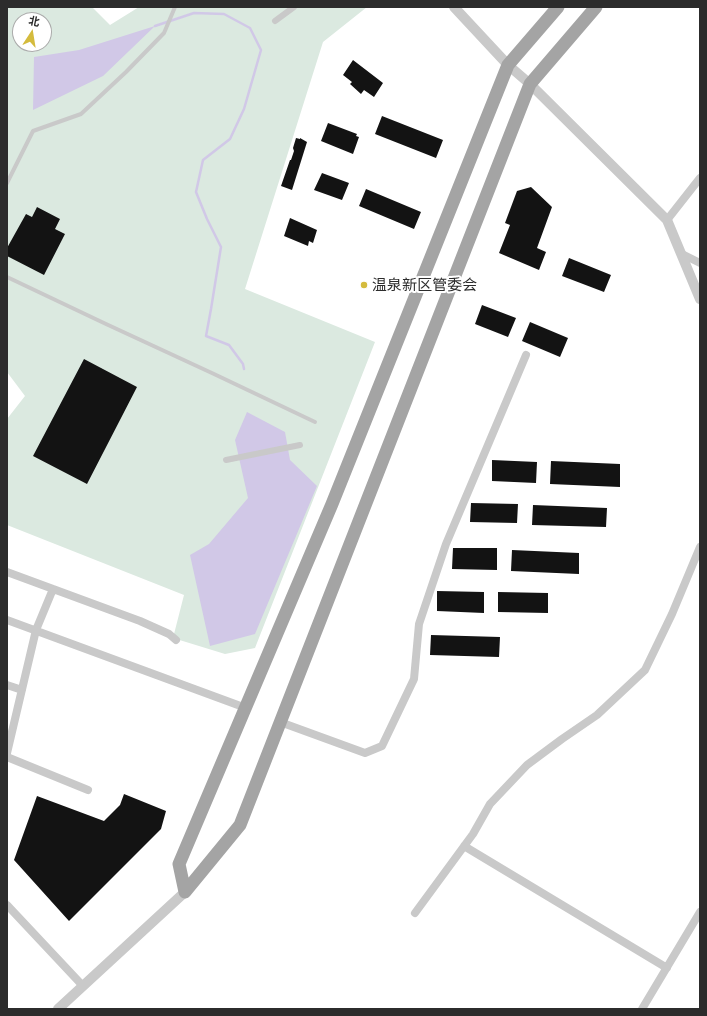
<!DOCTYPE html>
<html>
<head>
<meta charset="utf-8">
<style>
	body { margin:0 }
	#map { position:relative; width:707px; height:1016px; overflow:hidden; background:#fff; font-family:Commissioner,"Noto Sans SC",sans-serif }
	canvas { display:block }
	.frame { position:absolute; inset:0; border:8px solid #2c2c2c; pointer-events:none }
	.north { position:absolute; left:12px; top:12px; width:40px; height:40px; box-sizing:border-box; background:#fff; border:1px solid #ababab; border-radius:50%; rotate:12deg; font-size:11px; font-weight:700; line-height:16px; text-align:center; color:#2c2c2c }
	.north::after { content:''; display:block; margin:auto; width:14px; height:18px; background:#d4bb3d; clip-path:polygon(50% 0,100% 100%,50% 72%,0 100%) }
</style>
</head>
<body>
<div id="map">
<canvas width="707" height="1016"></canvas>
<div class="frame"></div>
<div class="north">北</div>
</div>
<script>
const g = document.querySelector('canvas').getContext('2d');
g.lineJoin = 'round';
function paint(path, color) {
  g.fillStyle = color;
  g.fill(path, 'evenodd');
}
function shape(rows) {
  const path = new Path2D();
  for (const r of rows) {
    path.moveTo(r[0], r[1]);
    for (let i = 2; i < r.length; i += 2) path.lineTo(r[i], r[i + 1]);
  }
  return path;
}
function stroke(path, color, width, dash) {
  g.strokeStyle = color;
  g.lineWidth = width;
  g.lineCap = dash ? 'butt' : 'round';
  g.setLineDash(dash || []);
  g.stroke(path);
}
function drawText(font, color, halo, rows, align = 'center') {
  g.font = font + ' Commissioner,"Noto Sans SC",sans-serif';
  g.lineWidth = 4;
  g.setLineDash([]);
  g.textBaseline = 'middle';
  g.strokeStyle = halo;
  g.fillStyle = color;
  for (const [text, x, y, turn = 0] of rows) {
    g.save();
    g.translate(x, y);
    g.rotate((+turn || 0) * Math.PI / 180);
    g.textAlign = isNaN(turn) ? turn : align;
    if (halo) g.strokeText(text, 0, 0);
    g.fillText(text, 0, 0);
    g.restore();
  }
}
paint(shape([
	[7,7,92,7,110,25,139,7,367,7,323,42,245,289,375,342,255,648,225,654,173,638,184,595,7,525,7,419,25,396,7,372],
	[20,20,44,20,44,44,20,44]
]), '#dbe9e0');
paint(shape([
	[155,26,103,76,33,110,34,57,79,50],
	[247,412,285,432,290,460,317,486,255,634,210,646,190,555,209,544,248,498,235,440]
]), '#d1c8e7');
stroke(shape([
	[155,26,194,13,224,14,250,28,261,50,244,109,230,139,203,160,196,192,207,219,221,247,211,309,206,336,229,345,243,364,244,369]
]), '#d1c8e7', 2.5);
paint(shape([
	[353,60,383,83,374,97,364,90,361,94,350,84,352,82,343,75],
	[382,116,443,140,436,158,375,134],
	[328,123,357,134,356,136,359,137,353,154,321,141],
	[296,138,300,139,300,138,307,142,292,190,281,186,290,160,291,160,294,151,293,148],
	[322,173,349,183,342,200,314,190],
	[531,187,552,207,537,248,546,252,539,270,499,253,510,225,505,223,517,191],
	[366,189,421,212,414,229,359,206],
	[37,207,60,219,55,229,65,234,44,275,7,256,7,248,26,214,32,217],
	[290,218,317,230,313,243,309,241,308,246,284,236],
	[569,258,611,275,604,292,562,276],
	[482,305,516,318,508,337,475,324],
	[530,322,568,338,560,357,522,341],
	[84,359,137,387,87,484,33,456],
	[492,460,537,462,536,483,492,481],
	[551,461,620,464,620,487,550,484],
	[471,503,518,504,517,523,470,522],
	[533,505,607,508,606,527,532,525],
	[453,548,497,548,497,570,452,569],
	[512,550,579,553,579,574,511,571],
	[437,591,484,592,484,613,437,611],
	[498,592,548,593,548,613,498,612],
	[431,635,500,637,499,657,430,655],
	[124,794,166,811,161,829,69,921,14,860,37,796,104,821,120,805]
]), '#131313');
stroke(shape([
	[7,183,33,131,81,114,126,72,164,33,175,7],
	[7,277,106,324,214,374,315,422]
]), '#c9c9c9', 4);
stroke(shape([
	[275,21,294,7],
	[226,460,300,445]
]), '#c9c9c9', 6);
stroke(shape([
	[667,220,700,178],
	[682,254,700,263],
	[7,572,140,621,169,634,176,640],
	[7,620,246,708],
	[7,685,22,690],
	[280,722,365,753,382,746,414,679,419,624,446,544,526,355],
	[7,753,36,630,53,589],
	[7,757,88,790],
	[464,846,667,968],
	[7,905,83,986],
	[415,913,473,834,490,804,527,765,562,739,597,715,645,670,672,614,700,547],
	[642,1009,700,912]
]), '#c9c9c9', 8);
stroke(shape([
	[454,7,508,65,530,84,667,220,700,299],
	[58,1009,185,892]
]), '#c9c9c9', 10);
stroke(shape([
	[185,892,240,825,530,84,596,7],
	[185,892,179,864,332,504,508,65,558,7]
]), '#a4a4a4', 13);
for (const [x, y, r, color] of [
	[364,285,4,"#d4bb3d"]
]) {
  const dot = new Path2D();
  dot.arc(x, y, r, 0, 2 * Math.PI);
  g.fillStyle = color;
  g.fill(dot);
  stroke(dot, '#fff', 1.5);
}
drawText('15px', '#2c2c2c', '#fff', [
	["温泉新区管委会",372,285]
], 'left');
</script>
</body>
</html>
